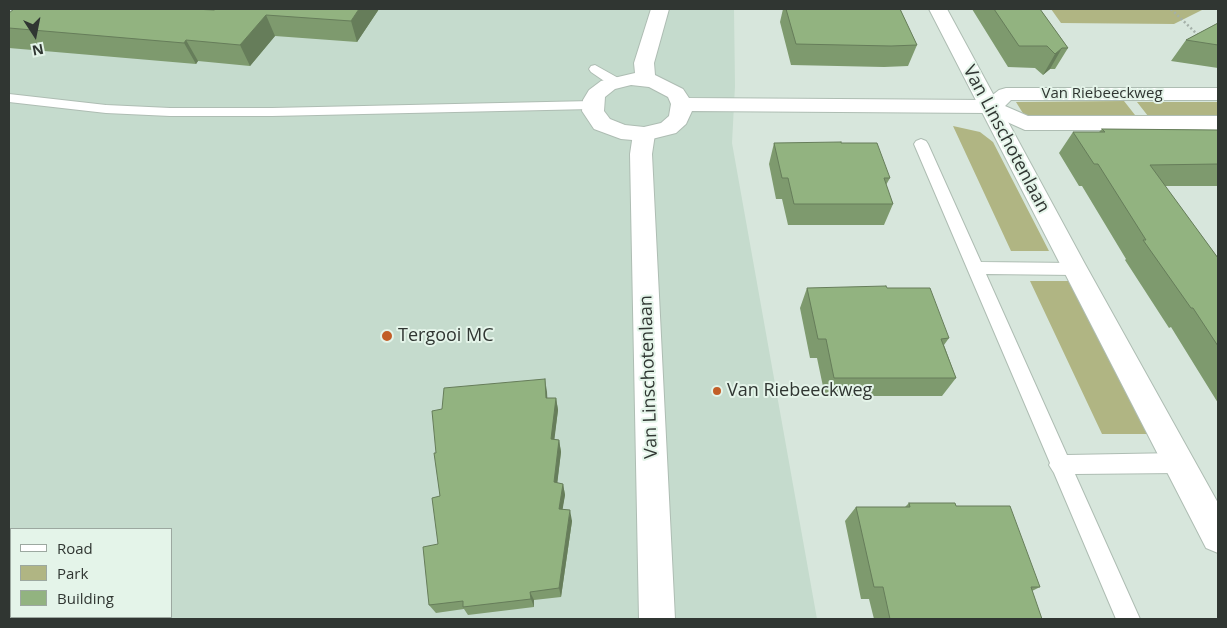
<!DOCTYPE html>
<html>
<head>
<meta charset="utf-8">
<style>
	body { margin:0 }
	#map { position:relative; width:1227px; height:628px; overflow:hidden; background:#d7e6dc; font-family:"Open Sans",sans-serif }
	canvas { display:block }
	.frame { position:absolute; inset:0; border:10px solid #303632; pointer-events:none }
	.legend { position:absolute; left:10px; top:528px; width:162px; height:90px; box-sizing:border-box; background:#e4f4e9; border:1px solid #9ca8a0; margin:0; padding:6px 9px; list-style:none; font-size:15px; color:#303632 }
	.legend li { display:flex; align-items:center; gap:10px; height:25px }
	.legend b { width:25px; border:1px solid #9ca8a0 }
	.north { position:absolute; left:10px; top:10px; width:50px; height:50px; -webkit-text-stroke:4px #e4f4e9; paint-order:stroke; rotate:169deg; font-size:14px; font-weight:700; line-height:20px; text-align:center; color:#303632 }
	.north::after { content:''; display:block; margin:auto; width:18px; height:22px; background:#303632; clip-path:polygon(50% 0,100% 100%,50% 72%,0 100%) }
</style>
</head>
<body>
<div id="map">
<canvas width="1227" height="628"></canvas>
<div class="frame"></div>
<ul class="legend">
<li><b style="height:6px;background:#fff"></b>Road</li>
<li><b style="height:14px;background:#b0b583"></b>Park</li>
<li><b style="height:14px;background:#92b380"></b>Building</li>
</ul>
<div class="north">N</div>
</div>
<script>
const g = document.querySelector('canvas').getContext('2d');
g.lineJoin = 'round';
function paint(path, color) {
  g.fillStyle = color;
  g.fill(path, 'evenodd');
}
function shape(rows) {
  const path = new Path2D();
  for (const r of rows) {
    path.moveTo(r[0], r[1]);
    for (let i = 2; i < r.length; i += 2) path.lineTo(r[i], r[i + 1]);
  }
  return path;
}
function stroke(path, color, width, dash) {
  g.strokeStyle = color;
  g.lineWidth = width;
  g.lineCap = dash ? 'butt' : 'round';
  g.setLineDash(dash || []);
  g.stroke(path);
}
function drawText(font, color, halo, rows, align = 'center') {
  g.font = font + ' "Open Sans",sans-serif';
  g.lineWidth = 4;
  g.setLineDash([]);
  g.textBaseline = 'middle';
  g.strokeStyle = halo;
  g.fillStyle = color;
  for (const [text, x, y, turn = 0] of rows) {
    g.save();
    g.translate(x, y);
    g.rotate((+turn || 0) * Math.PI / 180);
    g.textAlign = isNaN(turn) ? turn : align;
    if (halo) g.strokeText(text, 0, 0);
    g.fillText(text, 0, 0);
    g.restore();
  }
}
paint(shape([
	[9,9,734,9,735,86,732,143,817,619,9,619],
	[11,529,171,529,171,617,11,617]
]), '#c5dbcd');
paint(shape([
	[1051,9,1204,9,1174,24,1061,23],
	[1124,101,1135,115,1024,115,1016,102],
	[1137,102,1218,102,1218,117,1148,116],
	[953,126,980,132,993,142,1049,251,1011,251],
	[1030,281,1069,281,1148,434,1102,434]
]), '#b0b583');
const lane = shape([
	[595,65,620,79,621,82,620,85,610,85,591,72,589,69,591,66,595,65],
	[9,94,106,105,170,108,272,108,592,101,599,105,592,109,272,116,170,116,106,113,9,102,9,94],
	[921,139,926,141,928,144,981,262,1074,263,1080,265,1082,269,1080,273,1074,275,986,274,1067,455,1178,453,1185,456,1188,463,1185,470,1178,473,1075,474,1140,619,1116,619,1054,473,1049,465,1050,463,914,144,916,141,921,139]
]);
const street = shape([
	[929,9,947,9,1085,264,1218,503,1218,553,1206,548,929,9],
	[644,127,652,129,655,134,652,154,675,619,639,619,630,154,633,134,636,129,644,127]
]);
const secondary = shape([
	[651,9,669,9,654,63,655,75,683,89,689,98,986,100,999,90,1006,88,1218,88,1218,100,1011,100,1005,106,1028,116,1218,116,1218,130,1025,130,987,113,692,111,686,124,676,133,644,141,621,139,594,129,582,111,583,100,589,90,601,81,635,73,634,63,651,9],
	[631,85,649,87,668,97,671,104,669,116,661,123,644,127,625,125,610,119,604,111,605,97,615,89,631,85]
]);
stroke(lane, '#aebdb3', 2);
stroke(street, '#aebdb3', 2);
stroke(secondary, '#aebdb3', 2);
stroke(shape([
	[1171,9,1199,36]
]), '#a4b0a8', 2.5, [2, 2.5]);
paint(lane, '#fff');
paint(street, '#fff');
paint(secondary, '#fff');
paint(shape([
	[216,9,379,9,357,42,275,36,250,66,198,61,196,64,9,48,9,13,214,10],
	[783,9,900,9,917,45,908,66,884,67,791,65,780,22],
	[972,9,1040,9,1068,48,1055,69,1050,69,1043,75,1035,68,1008,67],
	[1218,23,1218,68,1171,61,1186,40],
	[1102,129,1218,130,1218,186,1165,186,1218,258,1218,403,1171,327,1169,328,1125,260,1126,259,1082,186,1079,186,1059,153,1073,132,1099,132],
	[774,143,841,143,890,178,886,185,893,204,884,225,788,225,782,199,776,199,769,164],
	[807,288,949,338,944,345,956,378,942,396,825,396,817,358,810,358,800,308],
	[547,392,547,398,556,398,558,410,554,439,559,440,561,452,557,483,563,484,565,495,562,509,572,521,561,597,534,600,534,607,468,615,464,609,436,613,429,605,438,544,440,496,436,453],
	[909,503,956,506,1040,587,1032,591,1042,619,874,619,869,599,861,599,845,521,856,507,905,507]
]), '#7e9a6e');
paint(shape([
	[359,9,379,9,357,42,351,21],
	[266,15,275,36,250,66,240,45],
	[186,40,198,61,196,64,184,43],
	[1062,48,1050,69,1043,75,1055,54],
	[545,379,547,392,548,410,546,398],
	[556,398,558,410,553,451,551,439],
	[559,440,561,452,556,494,554,482],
	[563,484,565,495,561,519,559,509],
	[570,510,572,521,561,597,559,588],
	[530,592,534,600,534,607,531,599]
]), '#667d5a');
const building = shape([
	[14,9,193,9,214,10,216,9,359,9,351,21,266,15,240,45,186,40,184,43,9,28,9,13,14,9],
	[786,9,900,9,917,45,891,46,796,44,786,9],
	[994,9,1040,9,1068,48,1062,48,1055,54,1047,46,1019,46,994,9],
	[1218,23,1218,45,1186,40,1218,23],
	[1102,129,1218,130,1218,164,1150,165,1218,258,1218,346,1193,308,1191,308,1143,240,1146,240,1098,164,1094,164,1073,132,1105,132,1102,129],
	[841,142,841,143,877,143,890,178,884,178,893,204,794,204,788,178,782,178,774,143,841,142],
	[886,286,887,288,930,288,949,338,941,339,956,378,834,378,826,339,818,339,807,288,886,286],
	[545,379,546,398,556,398,551,439,559,440,554,482,563,484,559,509,570,510,559,588,530,592,531,599,463,607,463,601,429,605,423,547,438,544,432,498,440,496,434,453,436,453,432,411,442,409,444,388,545,379],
	[909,503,955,503,956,506,1010,506,1040,587,1031,587,1042,619,890,619,883,587,874,587,856,507,910,507,909,503]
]);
paint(building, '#92b380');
stroke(building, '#667d5a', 1);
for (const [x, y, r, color] of [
	[387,336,6,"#c25e27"],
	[717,391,5,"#c25e27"]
]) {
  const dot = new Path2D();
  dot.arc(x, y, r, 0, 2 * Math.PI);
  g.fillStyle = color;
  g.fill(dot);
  stroke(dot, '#e4f4e9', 2);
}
drawText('15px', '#303632', '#e4f4e9', [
	["Van Riebeeckweg",1102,94]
]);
drawText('18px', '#303632', '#e4f4e9', [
	["Van Linschotenlaan",1006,139,62],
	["Van Linschotenlaan",649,377,-92]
]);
drawText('18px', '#303632', '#e4f4e9', [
	["Tergooi MC",398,336],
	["Van Riebeeckweg",727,391]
], 'left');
</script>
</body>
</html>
